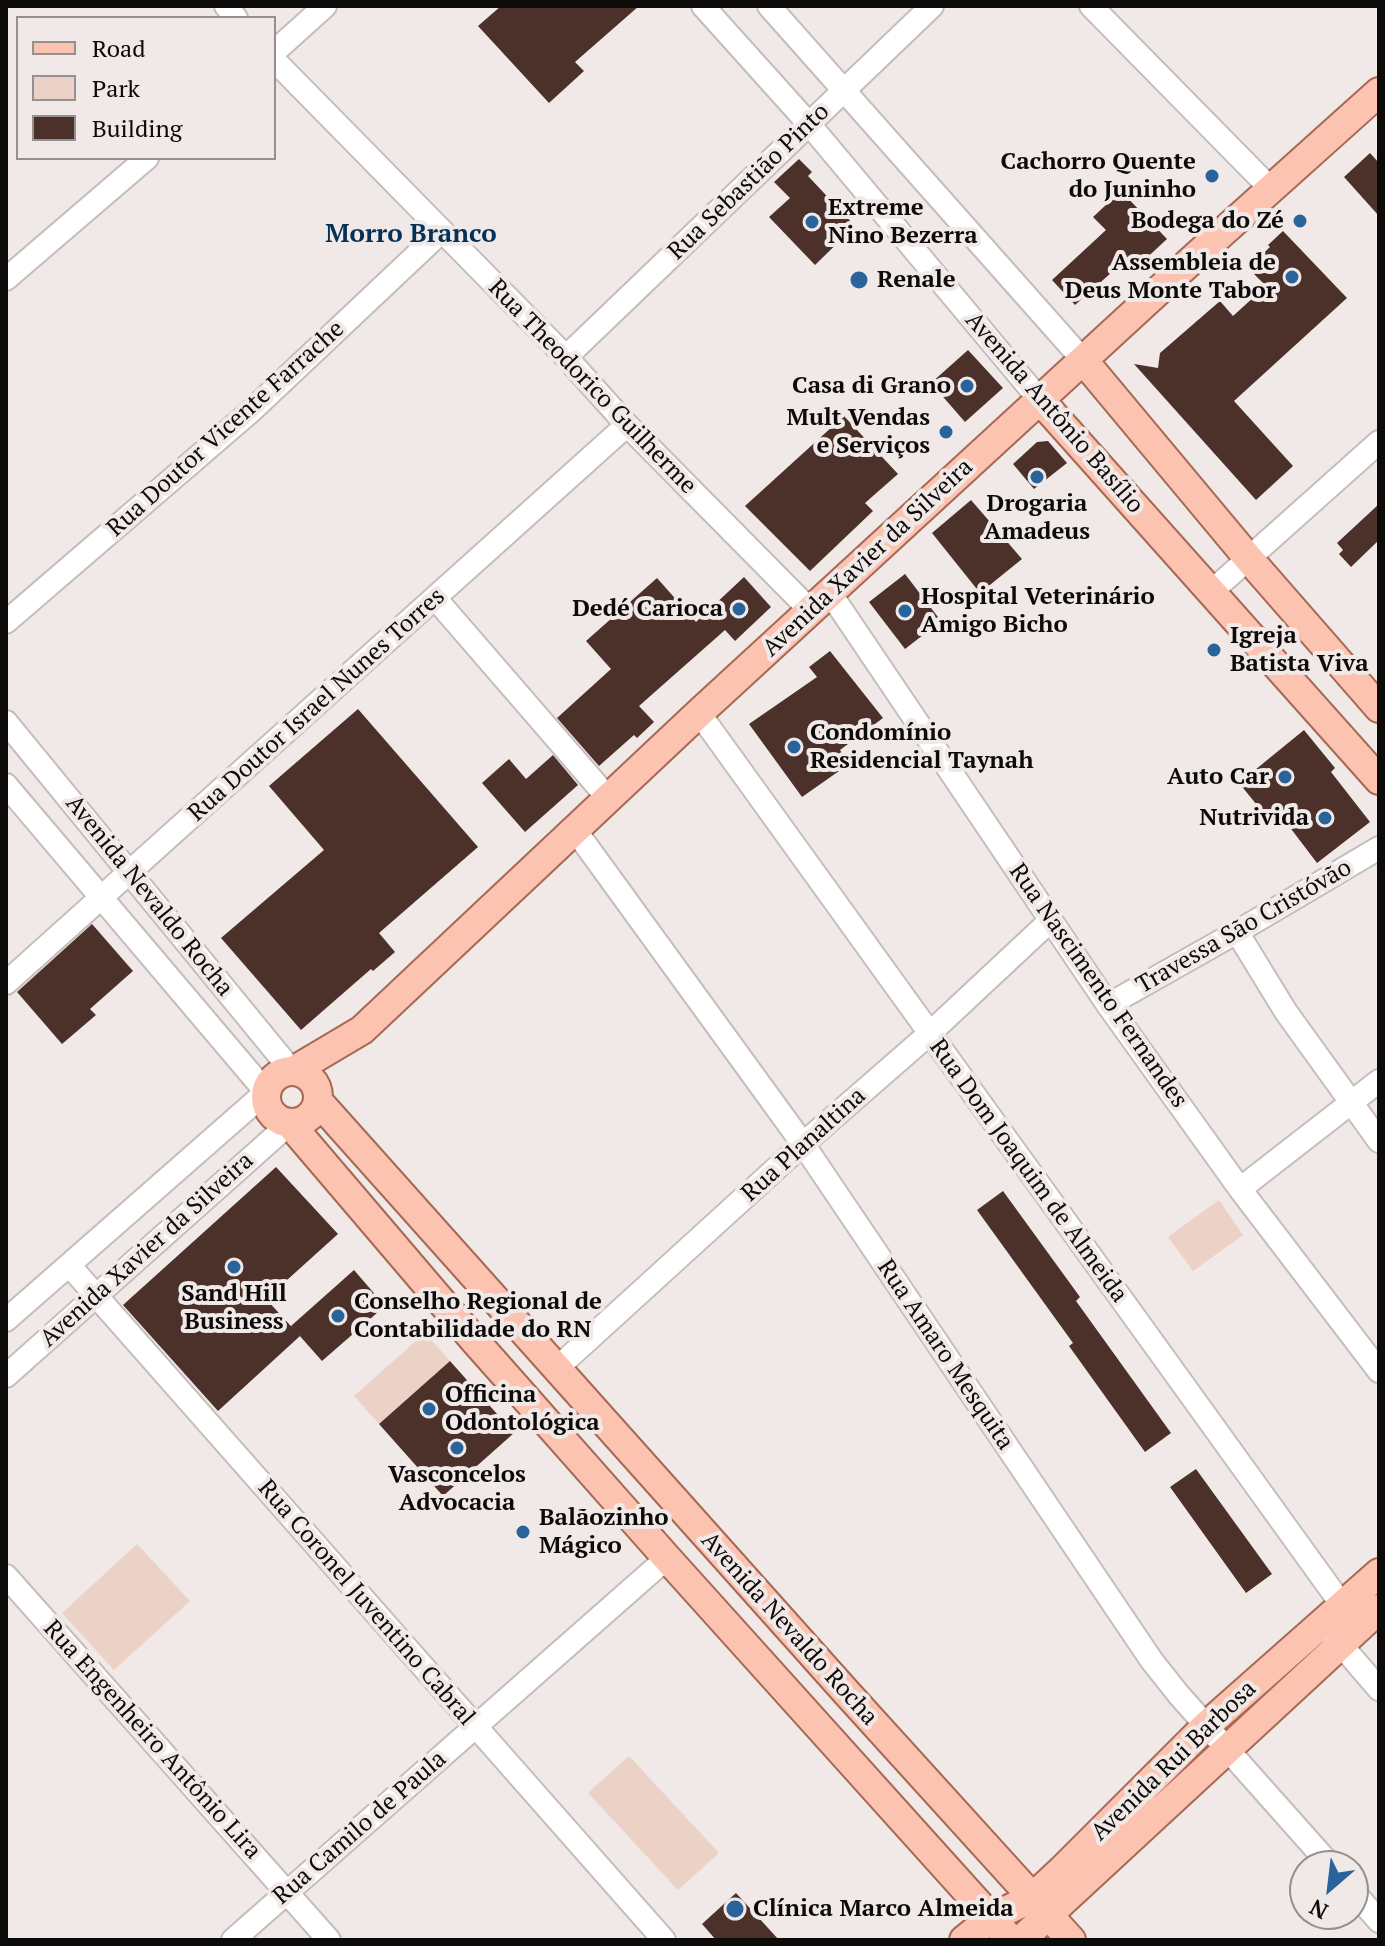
<!DOCTYPE html>
<html>
<head>
<meta charset="utf-8">
<style>
	body { margin:0 }
	#map { position:relative; width:1385px; height:1946px; overflow:hidden; background:#f0e9e7; font-family:"PT Serif",serif }
	canvas { display:block }
	.frame { position:absolute; inset:0; border:8px solid #0d0b0a; pointer-events:none }
	.legend { position:absolute; left:16px; top:16px; width:260px; height:144px; box-sizing:border-box; background:#f0e9e7; border:2px solid #95908f; margin:0; padding:10px 14px; list-style:none; font-size:24px; color:#0d0b0a }
	.legend li { display:flex; align-items:center; gap:16px; height:40px }
	.legend b { width:40px; border:2px solid #95908f }
	.north { position:absolute; left:1289px; top:1850px; width:80px; height:80px; box-sizing:border-box; background:#f0e9e7; border:2px solid #95908f; border-radius:50%; rotate:208deg; font-size:22px; font-weight:700; line-height:32px; text-align:center; color:#0d0b0a }
	.north::after { content:''; display:block; margin:auto; width:28px; height:36px; background:#28649b; clip-path:polygon(50% 0,100% 100%,50% 72%,0 100%) }
</style>
</head>
<body>
<div id="map">
<canvas width="1385" height="1946"></canvas>
<div class="frame"></div>
<ul class="legend">
<li><b style="height:10px;background:#fbc3b0"></b>Road</li>
<li><b style="height:22px;background:#ecd1c7"></b>Park</li>
<li><b style="height:22px;background:#4b3129"></b>Building</li>
</ul>
<div class="north">N</div>
</div>
<script>
const g = document.querySelector('canvas').getContext('2d');
g.lineJoin = 'round';
function paint(path, color) {
  g.fillStyle = color;
  g.fill(path, 'evenodd');
}
function shape(rows) {
  const path = new Path2D();
  for (const r of rows) {
    if (r.length === 3) {
      path.moveTo(r[0] + r[2], r[1]);
      path.arc(r[0], r[1], r[2], 0, 2 * Math.PI);
      continue;
    }
    path.moveTo(r[0], r[1]);
    for (let i = 2; i < r.length; i += 2) path.lineTo(r[i], r[i + 1]);
  }
  return path;
}
function stroke(path, color, width, dash) {
  g.strokeStyle = color;
  g.lineWidth = width;
  g.lineCap = dash ? 'butt' : 'round';
  g.setLineDash(dash || []);
  g.stroke(path);
}
function drawText(font, color, halo, rows, align = 'center') {
  g.font = font + ' "PT Serif",serif';
  g.lineWidth = 8;
  g.setLineDash([]);
  g.textBaseline = 'middle';
  g.strokeStyle = halo;
  g.fillStyle = color;
  for (const [text, x, y, turn = 0] of rows) {
    g.save();
    g.translate(x, y);
    g.rotate((+turn || 0) * Math.PI / 180);
    g.textAlign = isNaN(turn) ? turn : align;
    if (halo) g.strokeText(text, 0, 0);
    g.fillText(text, 0, 0);
    g.restore();
  }
}
paint(shape([
	[1219,1200,1243,1235,1193,1271,1168,1237],
	[425,1333,450,1361,379,1424,354,1396],
	[137,1544,190,1601,114,1670,62,1613],
	[629,1756,719,1853,678,1890,588,1793]
]), '#ecd1c7');
paint(shape([
	[501,6,639,6,575,62,584,71,549,103,478,26],
	[1370,153,1379,163,1379,216,1344,177],
	[799,159,812,172,808,176,855,226,815,265,769,217,790,198,774,182],
	[1121,191,1167,239,1139,265,1130,256,1075,305,1052,280,1106,230,1093,217],
	[1283,231,1347,298,1234,401,1293,466,1256,500,1134,364,1158,368,1160,353,1220,301,1233,316,1266,286,1248,268,1270,247,1268,245],
	[968,350,1003,388,965,422,931,383],
	[844,416,898,474,865,503,873,511,810,571,745,506],
	[1048,441,1067,463,1034,489,1013,464,1037,442],
	[971,500,1022,559,980,593,932,533],
	[1379,504,1379,540,1351,567,1339,554,1343,550,1337,543],
	[905,574,941,621,905,649,869,602],
	[744,577,771,607,735,641,725,630,639,706,654,722,637,738,634,735,599,766,557,718,611,669,586,641,657,578,696,622],
	[830,651,883,718,840,750,849,764,802,797,749,724,817,677,809,667],
	[358,709,478,847,379,933,395,952,373,971,371,969,301,1030,221,938,324,850,269,786],
	[1304,730,1335,768,1331,772,1370,822,1317,863,1279,813,1270,821,1239,783],
	[553,755,578,785,525,832,482,783,509,759,526,779],
	[92,924,133,971,90,1009,96,1015,62,1044,17,992],
	[276,1167,338,1234,266,1299,300,1336,218,1411,123,1305],
	[1003,1191,1080,1297,1076,1301,1171,1433,1145,1452,1069,1346,1073,1343,977,1210],
	[354,1270,385,1306,322,1361,291,1326],
	[450,1361,514,1433,443,1496,379,1424],
	[1196,1469,1272,1574,1246,1593,1170,1487],
	[736,1893,779,1940,716,1940,702,1924]
]), '#4b3129');
const minor = shape([
	[226,6,236,18],
	[703,6,809,124,1040,400],
	[769,6,1083,360],
	[1091,6,1271,189],
	[274,52,325,6],
	[274,60,566,357,627,425,811,611],
	[6,279,147,158],
	[566,357,932,6],
	[1211,592,1379,442],
	[830,593,1108,1005,1240,1189,1379,1371],
	[435,598,608,798],
	[6,622,250,412,442,231],
	[699,713,1350,1616],
	[6,722,292,1071],
	[6,785,266,1092],
	[575,830,803,1144,1152,1661,1179,1695,1331,1866],
	[1237,932,1286,1012,1379,1141],
	[6,983,627,425],
	[1108,1005,1237,932,1379,848],
	[1240,1189,1379,1081],
	[69,1265,664,1940],
	[6,1320,265,1093],
	[556,1369,803,1144,929,1034,1051,920],
	[6,1376,289,1124],
	[6,1576,329,1940],
	[1330,1632,1379,1689],
	[1353,1891,1379,1921],
	[233,1940,667,1558]
]);
const major = shape([
	[1083,360,1249,559,1379,708],
	[1040,400,1379,780],
	[292,1097,26],
	[293,1071,362,1030,699,713,1194,258,1379,92],
	[318,1101,846,1692,1071,1940],
	[290,1124,475,1341,667,1558,1011,1940],
	[964,1940,991,1918,1032,1898,1062,1870,1206,1726,1379,1573],
	[1021,1940,1379,1609]
]);
stroke(minor, '#c4bdbb', 26);
stroke(major, '#a66954', 32);
stroke(minor, '#fff', 22);
stroke(major, '#fbc3b0', 28);
for (const [x, y, r, color] of [
	[1212,176,8,"#28649b"],
	[1300,221,8,"#28649b"],
	[812,222,8,"#28649b"],
	[1292,277,8,"#28649b"],
	[859,280,10,"#28649b"],
	[967,386,8,"#28649b"],
	[946,432,8,"#28649b"],
	[1037,477,8,"#28649b"],
	[739,609,8,"#28649b"],
	[905,611,8,"#28649b"],
	[1214,650,8,"#28649b"],
	[794,747,8,"#28649b"],
	[1285,777,8,"#28649b"],
	[1325,818,8,"#28649b"],
	[234,1267,8,"#28649b"],
	[338,1316,8,"#28649b"],
	[429,1409,8,"#28649b"],
	[457,1448,8,"#28649b"],
	[523,1532,8,"#28649b"],
	[735,1909,10,"#28649b"]
]) {
  const dot = new Path2D();
  dot.arc(x, y, r, 0, 2 * Math.PI);
  g.fillStyle = color;
  g.fill(dot);
  stroke(dot, '#f0e9e7', 3);
}
drawText('bold 24px', '#0d0b0a', '#f0e9e7', [
	["Cachorro Quente",1196,162,"right"],
	["do Juninho",1196,190,"right"],
	["Extreme",828,208],
	["Nino Bezerra",828,236],
	["Bodega do Zé",1284,221,"right"],
	["Assembleia de",1276,263,"right"],
	["Deus Monte Tabor",1276,291,"right"],
	["Renale",877,280],
	["Casa di Grano",951,386,"right"],
	["Mult Vendas",930,418,"right"],
	["e Serviços",930,446,"right"],
	["Drogaria",1037,504,"center"],
	["Amadeus",1037,532,"center"],
	["Hospital Veterinário",921,597],
	["Amigo Bicho",921,625],
	["Dedé Carioca",723,609,"right"],
	["Igreja",1230,636],
	["Batista Viva",1230,664],
	["Condomínio",810,733],
	["Residencial Taynah",810,761],
	["Auto Car",1269,777,"right"],
	["Nutrivida",1309,818,"right"],
	["Sand Hill",234,1294,"center"],
	["Business",234,1322,"center"],
	["Conselho Regional de",354,1302],
	["Contabilidade do RN",354,1330],
	["Officina",445,1395],
	["Odontológica",445,1423],
	["Vasconcelos",457,1475,"center"],
	["Advocacia",457,1503,"center"],
	["Balãozinho",539,1518],
	["Mágico",539,1546],
	["Clínica Marco Almeida",753,1909]
], 'left');
drawText('24px', '#0d0b0a', '#f0e9e7', [
	["Rua Sebastião Pinto",749,182,-44],
	["Rua Theodorico Guilherme",592,387,46],
	["Avenida Antônio Basílio",1054,413,49],
	["Rua Doutor Vicente Farrache",226,429,-42],
	["Avenida Xavier da Silveira",868,558,-43],
	["Rua Doutor Israel Nunes Torres",317,705,-42],
	["Avenida Nevaldo Rocha",149,896,51],
	["Travessa São Cristóvão",1244,927,-30],
	["Rua Nascimento Fernandes",1098,986,55],
	["Rua Planaltina",804,1145,-42],
	["Rua Dom Joaquim de Almeida",1028,1171,54],
	["Avenida Xavier da Silveira",147,1250,-42],
	["Rua Amaro Mesquita",945,1355,56],
	["Rua Coronel Juventino Cabral",366,1603,49],
	["Avenida Nevaldo Rocha",789,1629,48],
	["Rua Engenheiro Antônio Lira",152,1740,48],
	["Avenida Rui Barbosa",1174,1761,-44],
	["Rua Camilo de Paula",360,1828,-41]
]);
drawText('bold 26px', '#053156', '#f0e9e7', [
	["Morro Branco",411,235]
]);
</script>
</body>
</html>
